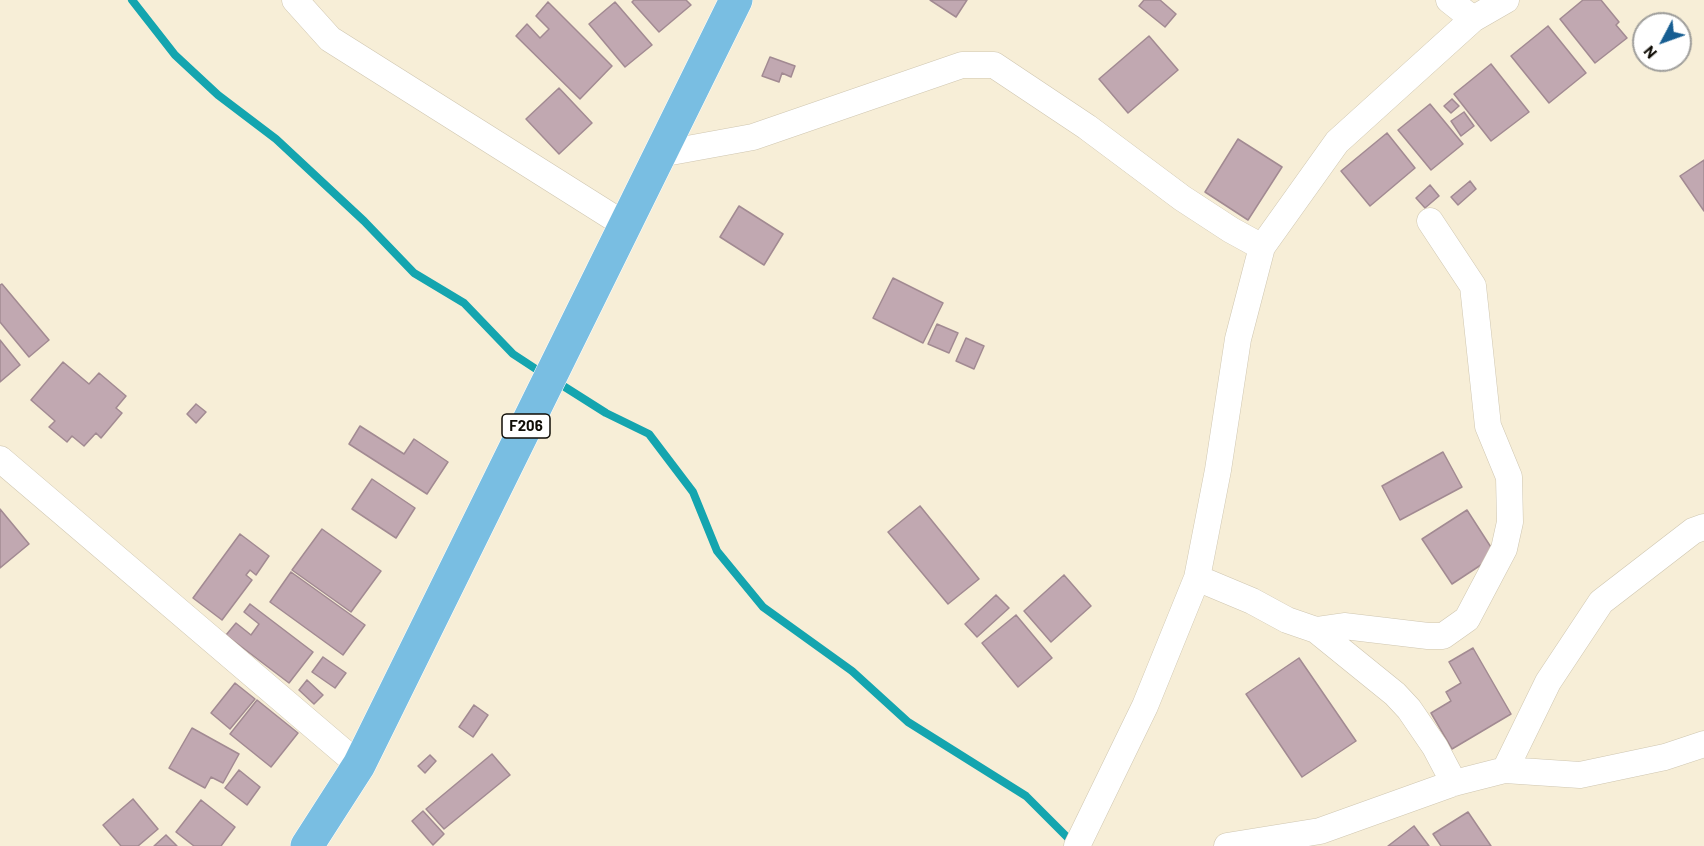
<!DOCTYPE html>
<html>
<head>
<meta charset="utf-8">
<style>
	body { margin:0 }
	#map { position:relative; width:1704px; height:846px; overflow:hidden; background:#f7eed7; font-family:Barlow,sans-serif }
	canvas { display:block }
	.north { position:absolute; left:1632px; top:12px; width:60px; height:60px; box-sizing:border-box; background:#fff; border:2px solid #9f9e9b; border-radius:50%; rotate:229deg; font-size:16px; font-weight:700; line-height:24px; text-align:center; color:#100d06 }
	.north::after { content:''; display:block; margin:auto; width:21px; height:27px; background:#175e92; clip-path:polygon(50% 0,100% 100%,50% 72%,0 100%) }
</style>
</head>
<body>
<div id="map">
<canvas width="1704" height="846"></canvas>
<div class="north">N</div>
</div>
<script>
const g = document.querySelector('canvas').getContext('2d');
g.lineJoin = 'round';
function shape(rows) {
  const path = new Path2D();
  for (const r of rows) {
    path.moveTo(r[0], r[1]);
    for (let i = 2; i < r.length; i += 2) path.lineTo(r[i], r[i + 1]);
  }
  return path;
}
function stroke(path, color, width, dash) {
  g.strokeStyle = color;
  g.lineWidth = width;
  g.lineCap = dash ? 'butt' : 'round';
  g.setLineDash(dash || []);
  g.stroke(path);
}
function paint(path, color) {
  g.fillStyle = color;
  g.fill(path, 'evenodd');
}
function drawText(font, color, halo, rows, align = 'center') {
  g.font = font + ' Barlow,sans-serif';
  g.lineWidth = 5;
  g.setLineDash([]);
  g.textBaseline = 'middle';
  g.strokeStyle = halo;
  g.fillStyle = color;
  for (const [text, x, y, turn = 0] of rows) {
    g.save();
    g.translate(x, y);
    g.rotate((+turn || 0) * Math.PI / 180);
    g.textAlign = isNaN(turn) ? turn : align;
    if (halo) g.strokeText(text, 0, 0);
    g.fillText(text, 0, 0);
    g.restore();
  }
}
stroke(shape([
	[132,0,175,55,218,95,276,139,364,221,414,273,464,303,513,354,542,373],
	[557,382,606,413,649,434,693,492,717,551,763,607,852,671,908,722,1026,796,1073,843]
]), '#14a5af', 8);
const building = shape([
	[634,0,686,0,691,5,659,32,632,2,634,0],
	[930,0,967,0,956,17,930,0],
	[1144,0,1160,0,1176,14,1165,27,1139,6,1144,0],
	[1583,0,1601,0,1619,22,1616,25,1627,38,1595,63,1560,19,1583,0],
	[548,2,612,66,580,99,516,36,527,24,540,38,549,29,536,16,548,2],
	[615,2,652,45,625,67,589,24,615,2],
	[1548,26,1586,73,1549,103,1511,56,1548,26],
	[1149,36,1178,70,1128,113,1099,79,1149,36],
	[770,57,795,66,791,77,782,73,779,82,762,76,770,57],
	[1491,64,1529,112,1491,141,1454,94,1491,64],
	[559,88,592,123,559,154,526,119,559,88],
	[1452,99,1459,106,1451,113,1444,106,1452,99],
	[1430,104,1463,144,1431,170,1398,130,1430,104],
	[1464,112,1474,126,1461,136,1451,121,1464,112],
	[1387,133,1415,168,1370,206,1341,171,1387,133],
	[1238,139,1282,167,1248,220,1205,192,1238,139],
	[1704,160,1704,211,1680,176,1704,160],
	[1470,181,1476,189,1458,205,1451,197,1470,181],
	[1430,185,1439,196,1425,208,1416,198,1430,185],
	[739,206,783,234,764,265,720,237,739,206],
	[893,278,943,303,923,343,873,318,893,278],
	[2,284,49,340,29,357,0,322,0,285,2,284],
	[937,324,958,333,949,353,928,344,937,324],
	[966,338,984,346,974,369,956,361,966,338],
	[0,340,20,365,0,382,0,340],
	[63,362,89,384,99,373,126,396,116,408,122,413,101,438,96,433,84,446,72,436,67,442,49,427,55,421,31,400,63,362],
	[196,404,206,412,196,423,187,414,196,404],
	[360,426,404,454,414,439,448,462,427,494,349,444,360,426],
	[1443,452,1462,487,1400,520,1382,486,1443,452],
	[372,479,415,508,396,538,352,509,372,479],
	[920,506,979,579,948,604,888,532,920,506],
	[0,509,29,544,0,568,0,509],
	[1467,510,1496,555,1452,584,1422,539,1467,510],
	[322,529,381,571,351,612,292,570,322,529],
	[240,534,269,556,256,575,250,570,246,575,252,580,222,620,193,598,240,534],
	[291,572,365,625,343,655,270,602,291,572],
	[1064,575,1091,606,1051,642,1024,611,1064,575],
	[996,595,1009,608,977,637,965,624,996,595],
	[250,604,313,652,289,683,226,635,236,623,251,635,259,624,244,612,250,604],
	[1016,615,1052,658,1018,687,982,643,1016,615],
	[1473,648,1511,714,1452,749,1431,713,1451,701,1446,692,1461,683,1449,662,1473,648],
	[323,657,346,673,335,688,312,672,323,657],
	[1299,658,1356,741,1302,777,1246,694,1299,658],
	[307,680,323,695,314,704,299,690,307,680],
	[235,683,255,699,230,729,211,713,235,683],
	[257,700,298,733,271,767,230,734,257,700],
	[474,705,488,715,473,737,459,727,474,705],
	[192,728,239,754,223,783,211,777,205,788,169,768,192,728],
	[492,754,510,775,444,829,426,809,492,754],
	[430,755,436,761,425,773,418,766,430,755],
	[239,770,260,787,247,805,225,788,239,770],
	[133,799,158,829,138,846,121,846,103,825,133,799],
	[201,800,235,827,221,846,194,846,176,832,201,800],
	[423,811,444,834,433,845,412,821,423,811],
	[1468,812,1491,846,1441,846,1433,834,1468,812],
	[1414,826,1429,846,1388,846,1414,826],
	[166,835,177,846,154,846,166,835]
]);
paint(building, '#c1a8b1');
stroke(building, '#a28a92', 1.5);
const minor = shape([
	[295,0,330,39,625,225],
	[1449,0,1473,19],
	[660,154,753,137,962,65,994,65,1087,127,1182,198,1231,230,1262,247],
	[0,459,359,765],
	[1197,578,1252,601,1287,620,1316,630,1344,626,1428,636,1443,636,1467,619,1504,549,1510,522,1509,477,1488,426,1473,286,1430,221],
	[1316,630,1395,694,1409,709,1435,747,1454,783],
	[1505,770,1548,682,1601,602,1693,531,1704,527],
	[1077,846,1145,706,1197,578,1218,470,1238,339,1262,247,1337,142,1473,19,1506,0],
	[1227,846,1320,831,1454,783,1505,770,1580,775,1665,757,1704,744]
]);
const major = shape([
	[307,846,359,765,736,0]
]);
stroke(minor, '#cfc6b0', 27);
stroke(major, '#fff', 34);
stroke(minor, '#fff', 26);
stroke(major, '#79bee2', 33);
for (const [x, y, w] of [
	[526,426,48]
]) {
  const box = new Path2D();
  box.roundRect(x - w / 2, y - 12, w, 24, 4.5);
  g.fillStyle = '#fff';
  g.fill(box);
  stroke(box, '#100d06', 1.5);
}
drawText('bold 15px', '#100d06', null, [
	["F206",526,426]
]);
</script>
</body>
</html>
